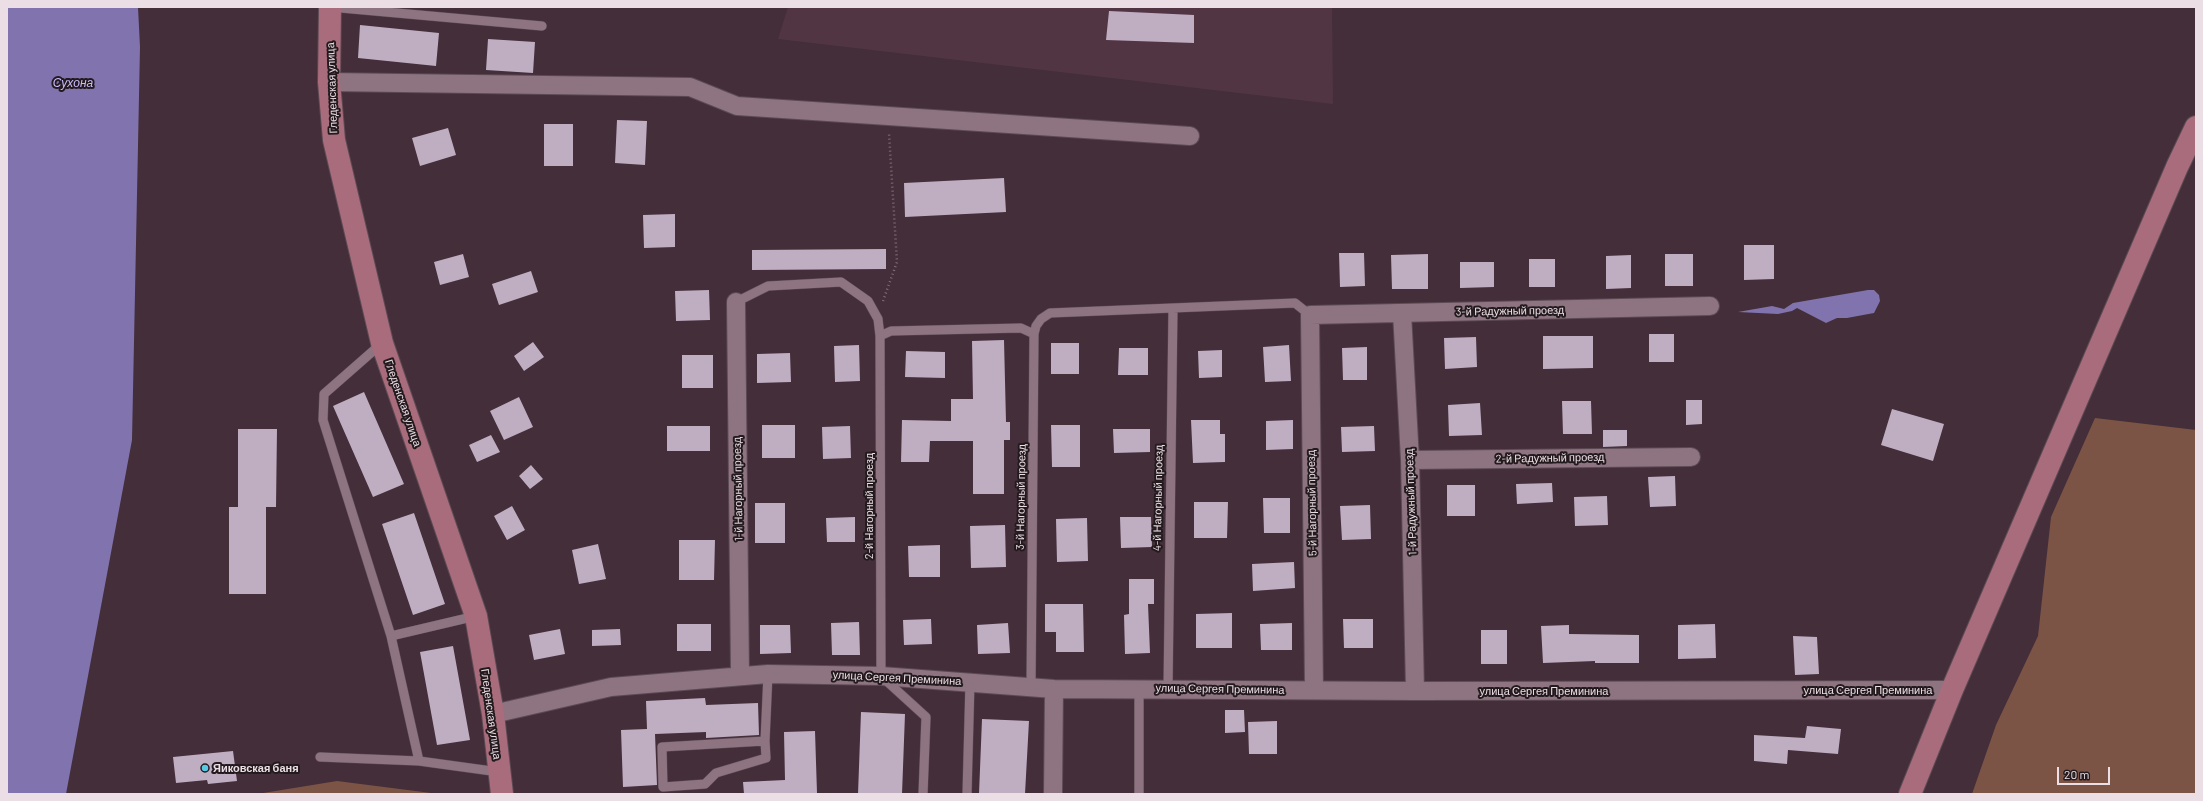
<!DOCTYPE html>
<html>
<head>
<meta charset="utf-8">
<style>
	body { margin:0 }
	#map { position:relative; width:2203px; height:801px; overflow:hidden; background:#432e39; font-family:Barlow,sans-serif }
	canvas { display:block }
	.frame { position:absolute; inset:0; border:8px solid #ecdee5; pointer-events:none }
	.scale { position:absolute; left:2057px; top:767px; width:53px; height:18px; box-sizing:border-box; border:2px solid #ecdee5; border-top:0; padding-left:5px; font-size:12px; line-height:14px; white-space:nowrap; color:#ecdee5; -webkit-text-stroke:3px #231a1e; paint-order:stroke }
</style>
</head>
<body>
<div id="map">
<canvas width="2203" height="801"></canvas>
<div class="frame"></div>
<div class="scale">20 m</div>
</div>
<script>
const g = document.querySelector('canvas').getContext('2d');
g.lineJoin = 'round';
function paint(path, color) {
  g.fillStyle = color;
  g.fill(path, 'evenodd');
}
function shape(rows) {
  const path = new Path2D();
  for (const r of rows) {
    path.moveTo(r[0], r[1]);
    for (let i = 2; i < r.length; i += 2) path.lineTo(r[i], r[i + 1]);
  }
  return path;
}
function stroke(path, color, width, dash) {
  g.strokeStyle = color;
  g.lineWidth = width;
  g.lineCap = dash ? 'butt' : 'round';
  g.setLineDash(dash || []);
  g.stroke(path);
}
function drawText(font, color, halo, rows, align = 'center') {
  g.font = font + ' Barlow,sans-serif';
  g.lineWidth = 4;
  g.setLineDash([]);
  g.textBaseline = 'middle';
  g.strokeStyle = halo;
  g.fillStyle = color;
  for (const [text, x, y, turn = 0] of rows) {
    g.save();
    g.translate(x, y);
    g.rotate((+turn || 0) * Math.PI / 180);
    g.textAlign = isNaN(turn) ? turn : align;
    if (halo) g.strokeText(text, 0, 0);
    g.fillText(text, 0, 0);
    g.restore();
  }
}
paint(shape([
	[788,7,1332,7,1333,104,778,39]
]), '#513543');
paint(shape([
	[2095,418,2196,430,2196,794,1972,794,1996,725,2038,636,2051,517],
	[337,781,439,794,257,794]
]), '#7c5446');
paint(shape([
	[7,7,138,7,140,47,132,440,66,794,7,794],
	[1868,290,1874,290,1879,295,1880,301,1874,313,1847,318,1837,318,1826,323,1797,308,1792,311,1778,314,1738,312,1772,306,1784,309,1793,303]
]), '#8173ad');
paint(shape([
	[1109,11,1194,15,1194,43,1106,40],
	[360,25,439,33,436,66,358,58],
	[488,39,535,42,533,73,486,70],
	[617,120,647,121,645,165,615,163],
	[544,124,573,124,573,166,544,166],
	[448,128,456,155,420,166,412,138],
	[1004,178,1006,212,905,217,904,183],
	[675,214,675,247,644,248,643,215],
	[1744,245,1774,245,1774,279,1744,280],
	[886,249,886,269,752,270,752,250],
	[1339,253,1364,253,1365,286,1340,287],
	[463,254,469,277,440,285,434,262],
	[1428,254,1428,289,1392,289,1391,255],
	[1665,254,1693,254,1693,286,1665,286],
	[1631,255,1631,288,1606,289,1606,256],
	[1529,259,1555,259,1555,287,1529,287],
	[1460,262,1494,262,1494,287,1460,288],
	[531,271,538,292,499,305,492,284],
	[709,290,710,320,676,321,675,291],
	[1649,334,1674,334,1674,362,1649,362],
	[1543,336,1593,336,1593,368,1543,369],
	[1476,337,1477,367,1445,369,1444,338],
	[1004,340,1006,422,1010,422,1010,440,1004,440,1004,494,973,494,973,441,930,441,929,462,901,462,902,420,951,421,951,399,973,399,972,341],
	[533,342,544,357,524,371,514,356],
	[1051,343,1079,343,1079,374,1051,374],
	[859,345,860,381,835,382,834,346],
	[1289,345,1291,381,1265,382,1263,347],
	[1367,347,1367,380,1343,380,1342,348],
	[1119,348,1148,348,1148,375,1118,375],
	[1222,350,1222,377,1199,378,1198,351],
	[906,351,945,352,945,378,905,377],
	[790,353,791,382,757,383,757,354],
	[682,355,713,355,713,388,682,388],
	[364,392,404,484,373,497,333,406],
	[519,397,533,427,504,440,490,411],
	[1686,400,1702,400,1702,424,1686,425],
	[1562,401,1591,401,1592,434,1563,434],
	[1480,403,1482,435,1449,436,1448,405],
	[1892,409,1944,424,1933,461,1881,445],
	[1191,420,1220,420,1220,434,1225,434,1225,462,1193,463],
	[1293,420,1293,449,1266,450,1266,421],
	[762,425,795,425,795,458,762,458],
	[1051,425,1080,425,1080,467,1052,467],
	[667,426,710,426,710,451,667,451],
	[850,426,851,458,823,459,822,427],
	[1374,426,1375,451,1342,452,1341,427],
	[238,429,277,429,276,507,266,507,266,594,229,594,229,507,238,507],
	[1113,429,1150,429,1150,452,1114,453],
	[1603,430,1627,430,1627,446,1603,447],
	[491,435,500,452,477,462,469,445],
	[531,465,543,479,530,489,519,476],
	[1675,476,1676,506,1650,507,1648,477],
	[1552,483,1553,502,1517,504,1516,484],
	[1447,485,1475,485,1475,516,1447,516],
	[1607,496,1608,525,1575,526,1574,497],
	[1263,498,1290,498,1290,533,1264,533],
	[1194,502,1228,502,1227,538,1194,538],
	[755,503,785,503,785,543,755,543],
	[1370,505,1371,539,1342,540,1340,506],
	[512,506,525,530,507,540,494,516],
	[414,513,445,604,413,615,382,524],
	[855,517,855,542,827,542,826,518],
	[1120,517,1151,517,1152,547,1121,548],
	[1087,518,1088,561,1057,562,1056,519],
	[1005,525,1006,567,971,568,970,526],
	[679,540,715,540,714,580,679,580],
	[598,544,606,579,579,584,572,550],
	[940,545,940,577,909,577,908,546],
	[1294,562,1295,588,1253,591,1252,564],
	[1129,579,1154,579,1154,604,1148,604,1150,653,1125,654,1124,615,1129,614],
	[1045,604,1083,604,1084,652,1056,652,1056,632,1045,632],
	[1232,613,1232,648,1196,648,1196,614],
	[931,619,932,644,904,645,903,620],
	[1343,619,1373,619,1373,648,1344,648],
	[859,622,860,655,832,655,831,623],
	[1008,623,1010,653,978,654,977,625],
	[1292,623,1292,650,1261,650,1260,624],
	[677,624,711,624,711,651,677,651],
	[1715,624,1716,658,1678,659,1678,625],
	[760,625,790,625,791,653,760,654],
	[1569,625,1569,634,1639,635,1639,663,1595,663,1595,661,1543,663,1541,626],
	[560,629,565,654,534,660,529,635],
	[620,629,621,645,592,646,592,630],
	[1481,630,1507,630,1507,664,1481,664],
	[1793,636,1817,637,1819,674,1795,675],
	[453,646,470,740,437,745,420,652],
	[705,698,706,705,758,703,759,735,706,738,706,732,655,734,657,785,623,787,621,730,647,729,646,701],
	[1225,710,1244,710,1245,732,1225,733],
	[861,712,905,714,902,794,858,794],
	[982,719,1029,721,1025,794,979,794],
	[1277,721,1277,754,1249,754,1248,722],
	[1807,726,1841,729,1838,754,1788,750,1787,764,1754,761,1754,735,1805,738],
	[815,731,817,793,744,794,743,782,785,780,784,732],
	[233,751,237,781,208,784,207,780,176,783,173,757]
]), '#bfadc2');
const lane = shape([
	[330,7,542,26],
	[736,302,768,286,841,282,868,301,878,319,880,336,881,676,926,717,923,794],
	[880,336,891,331,1021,328,1034,334],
	[381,344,324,394,323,420,391,636,419,761],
	[391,636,476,616],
	[1031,687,1034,334,1036,326,1041,319,1050,313,1295,303,1310,315],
	[1139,688,1139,794],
	[1168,689,1173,308],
	[765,741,766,758,716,773,705,784,663,787,662,747,765,741,768,674],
	[320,757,419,761,499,772],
	[967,794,970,682]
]);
const street = shape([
	[329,82,690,87,737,106,1190,136],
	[736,302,740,675],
	[1402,313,1410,460,1415,691],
	[1410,460,1691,457],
	[1314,690,1310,315,1710,306],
	[493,714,611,687,768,674,881,676,1054,689,1415,691,1952,690],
	[1053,794,1054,689]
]);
const secondary = shape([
	[330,7,329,82,334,140,382,343,476,616,493,714,502,794],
	[1910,794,1952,690,2177,167,2196,127]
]);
stroke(lane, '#5c4a53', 10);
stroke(street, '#5c4a53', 20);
stroke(secondary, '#5c4a53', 24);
stroke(shape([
	[883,301,897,262,889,133]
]), '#816f78', 2.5, [1, 3]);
stroke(lane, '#8d7480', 9);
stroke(street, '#8d7480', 18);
stroke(secondary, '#a96c7c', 22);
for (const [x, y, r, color] of [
	[205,768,4,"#58c9e3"]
]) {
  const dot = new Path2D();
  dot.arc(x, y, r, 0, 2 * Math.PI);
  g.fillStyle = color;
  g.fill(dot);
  stroke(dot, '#231a1e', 1.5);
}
drawText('11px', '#ecdee5', '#231a1e', [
	["Гледенская улица",332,88,-92],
	["3-й Радужный проезд",1510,311,-1],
	["Гледенская улица",403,403,71],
	["2-й Радужный проезд",1550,458,-1],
	["1-й Нагорный проезд",738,489,-91],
	["3-й Нагорный проезд",1021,497,-89],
	["4-й Нагорный проезд",1158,498,-89],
	["1-й Радужный проезд",1411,502,-92],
	["5-й Нагорный проезд",1312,503,-91],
	["2-й Нагорный проезд",869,506,-90],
	["улица Сергея Преминина",897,678,3],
	["улица Сергея Преминина",1220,689,1],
	["улица Сергея Преминина",1868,690],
	["улица Сергея Преминина",1544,691],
	["Гледенская улица",491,714,82]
]);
drawText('bold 11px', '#ecdee5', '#231a1e', [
	["Яиковская баня",213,768]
], 'left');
drawText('italic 12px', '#cabbfe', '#231a1e', [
	["Сухона",73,83]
]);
</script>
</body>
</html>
